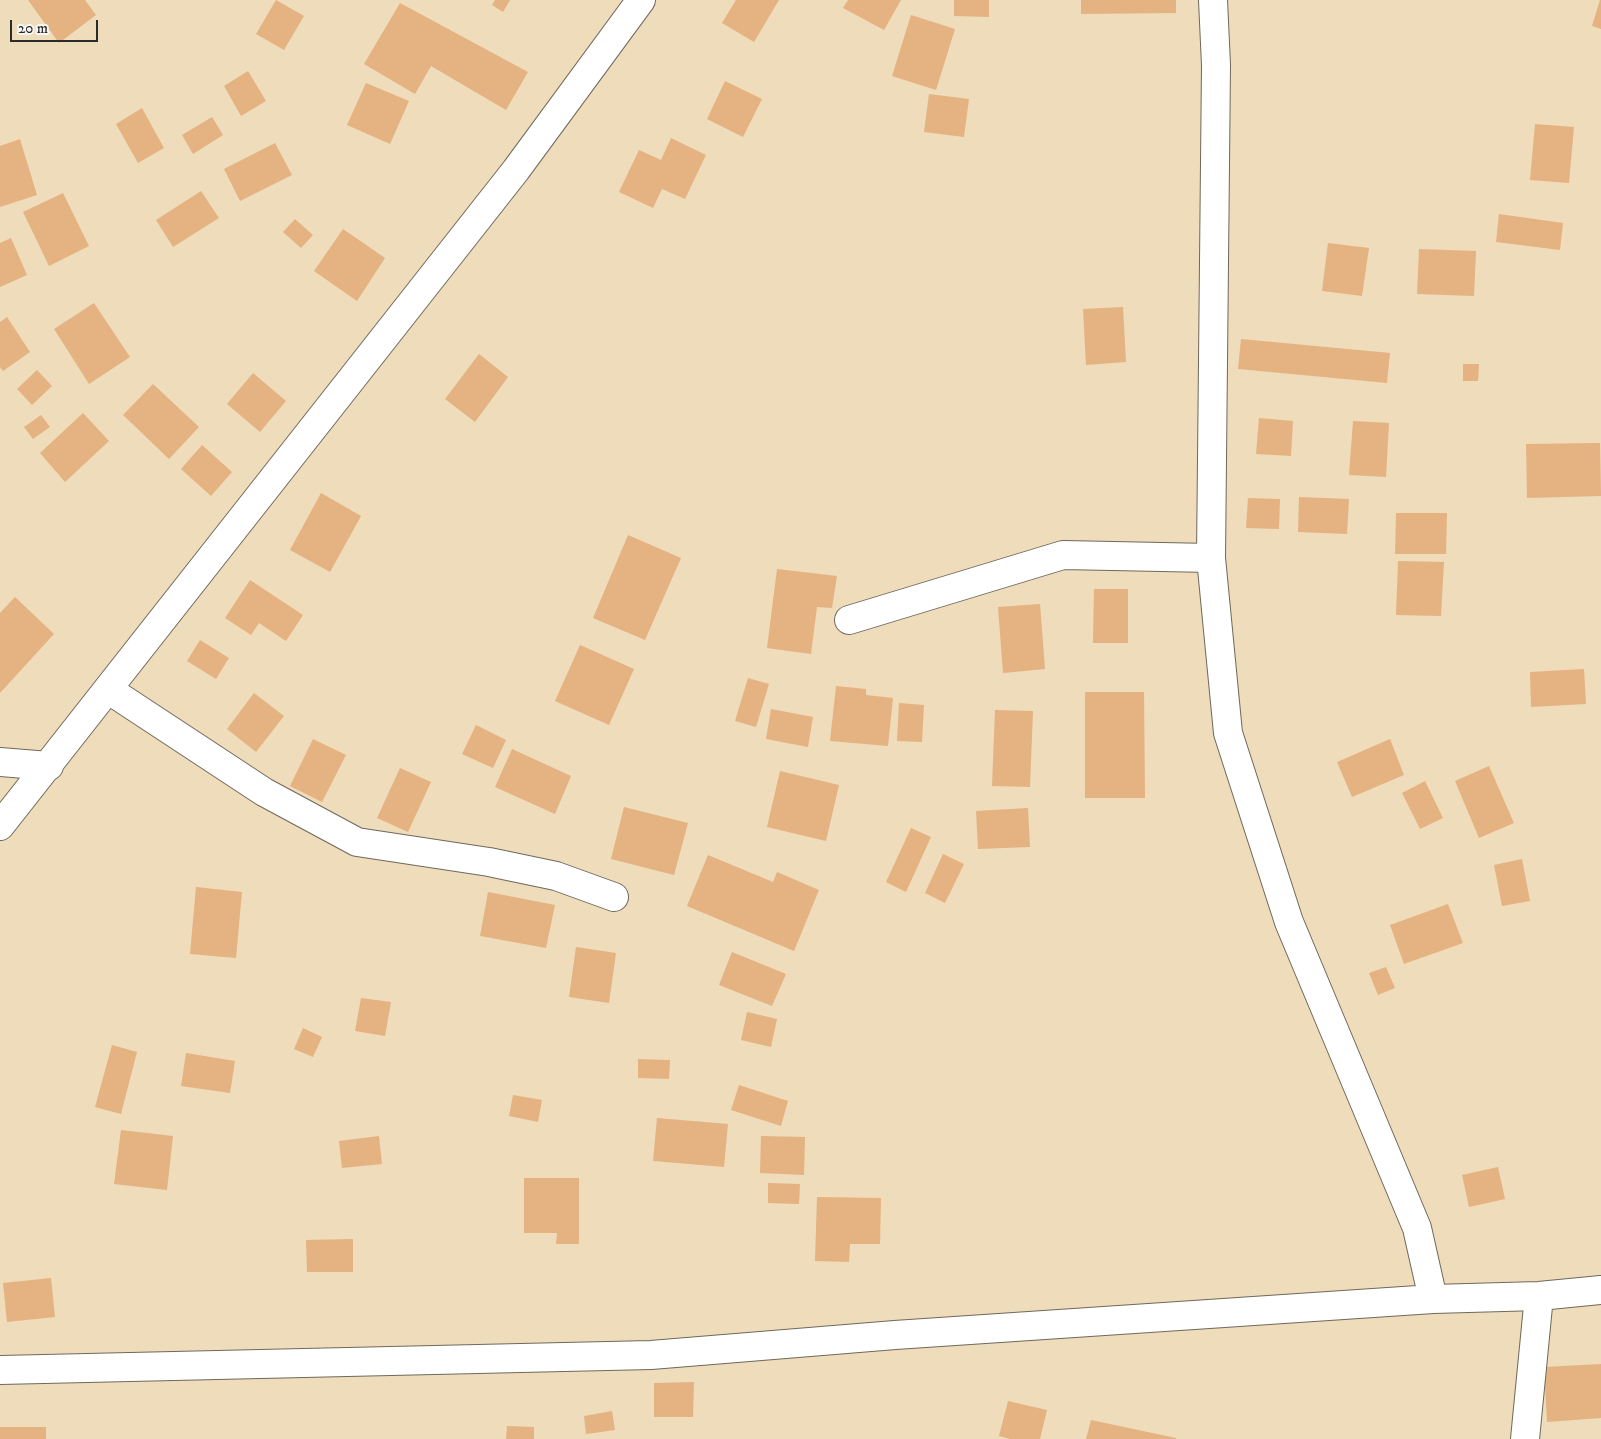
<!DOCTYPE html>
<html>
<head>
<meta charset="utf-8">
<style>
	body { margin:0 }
	#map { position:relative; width:1601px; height:1439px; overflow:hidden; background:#eedcba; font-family:"IM FELL DW Pica",serif }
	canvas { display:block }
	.scale { position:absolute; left:10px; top:20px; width:88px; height:22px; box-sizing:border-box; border:2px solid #2b2b2b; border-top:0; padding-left:6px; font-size:15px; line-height:18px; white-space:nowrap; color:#2b2b2b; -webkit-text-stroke:4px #f6f6f2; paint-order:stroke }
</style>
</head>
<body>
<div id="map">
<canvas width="1601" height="1439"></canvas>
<div class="scale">20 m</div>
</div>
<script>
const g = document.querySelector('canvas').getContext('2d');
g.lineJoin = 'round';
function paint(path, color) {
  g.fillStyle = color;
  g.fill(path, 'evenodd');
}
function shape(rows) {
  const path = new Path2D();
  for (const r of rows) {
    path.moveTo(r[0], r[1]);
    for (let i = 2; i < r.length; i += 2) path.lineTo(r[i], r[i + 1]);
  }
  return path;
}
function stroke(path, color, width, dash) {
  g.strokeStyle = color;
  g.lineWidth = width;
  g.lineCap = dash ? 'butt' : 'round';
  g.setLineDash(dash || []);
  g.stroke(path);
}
paint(shape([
	[28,0,85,0,96,15,59,43],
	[276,0,304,16,284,50,256,34],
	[495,0,510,0,503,12,492,5],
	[736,0,779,0,754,42,722,23],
	[848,0,901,0,884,30,843,8],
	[954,0,989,0,989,17,954,16],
	[1081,0,1176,0,1176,13,1081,14],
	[1600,0,1601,0,1601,29,1592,26],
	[400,3,528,72,506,110,431,66,415,94,364,64],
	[911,15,955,29,936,90,892,76],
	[248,71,266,101,241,116,224,86],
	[725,81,762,99,743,137,707,119],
	[366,83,409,101,390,144,347,125],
	[929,94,969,99,964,137,924,132],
	[142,108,164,148,138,163,116,124],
	[212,117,223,135,193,154,182,135],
	[1535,124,1574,127,1569,183,1530,180],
	[671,138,706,155,685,199,662,189,653,208,619,192,639,150,661,160],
	[20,139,37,195,0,207,0,146],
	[275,143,292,175,240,201,224,169],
	[201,191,219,218,173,247,156,220],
	[63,193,89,246,49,266,23,212],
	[1499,214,1563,223,1560,250,1496,242],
	[295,219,313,235,301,248,283,232],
	[343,229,385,258,357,301,314,271],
	[11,238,27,275,0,287,0,243],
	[1328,243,1369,248,1362,296,1322,291],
	[1419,249,1476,251,1474,296,1417,294],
	[94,303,130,357,89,384,54,329],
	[1123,307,1126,362,1086,365,1083,309],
	[7,317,30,352,3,371,0,367,0,322],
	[1241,339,1390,353,1387,383,1238,369],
	[479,354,508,377,475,422,445,399],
	[1463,364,1479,364,1478,381,1463,381],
	[37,370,52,386,32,405,17,389],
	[253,373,286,401,260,432,227,404],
	[153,384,199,427,169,459,123,415],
	[83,413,109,441,65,482,40,453],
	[41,415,50,427,33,439,24,427],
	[1259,418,1293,421,1291,456,1256,454],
	[1353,421,1389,423,1386,477,1349,475],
	[1600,443,1601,496,1527,498,1526,444],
	[202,445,232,472,211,496,181,469],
	[321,493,361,516,330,572,290,550],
	[1299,497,1349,499,1347,534,1298,532],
	[1248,498,1280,499,1279,529,1246,528],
	[1396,513,1447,513,1446,554,1395,554],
	[628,535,681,558,645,640,593,618],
	[1398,561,1444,562,1441,616,1396,615],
	[777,569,837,576,832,608,817,607,811,654,767,648],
	[250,580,303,615,286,641,259,623,251,635,225,618],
	[1094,589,1128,589,1128,643,1093,643],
	[15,597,54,634,0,693,0,613],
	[1040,604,1045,669,1003,673,998,607],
	[200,640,229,658,216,679,187,661],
	[580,645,634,669,609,725,555,701],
	[1584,669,1586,704,1531,707,1530,672],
	[748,678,769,684,756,727,735,721],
	[836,686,866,689,866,695,893,698,888,746,830,741],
	[1085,692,1144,692,1145,798,1085,798],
	[254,693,284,716,256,752,227,729],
	[899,703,924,705,922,742,897,741],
	[771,709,813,717,808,747,766,739],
	[995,710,1033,711,1030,787,992,786],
	[476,725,506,740,493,768,462,754],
	[313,739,346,755,322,802,290,786],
	[1390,739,1404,775,1352,797,1337,762],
	[512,749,571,776,555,814,495,787],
	[1489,766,1514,823,1479,838,1455,781],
	[400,768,431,782,408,832,377,818],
	[780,771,839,785,826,841,767,827],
	[1425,781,1443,818,1420,829,1402,793],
	[624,807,688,823,674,875,611,859],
	[1028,808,1030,847,978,849,976,811],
	[911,828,931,837,906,892,886,882],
	[943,854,964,864,945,903,925,893],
	[708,855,773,882,777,872,819,890,794,951,687,906],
	[1522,859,1530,901,1502,906,1494,865],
	[196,887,242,892,236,958,190,954],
	[488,892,555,905,546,948,480,936],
	[1448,904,1463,943,1404,964,1390,925],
	[576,947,616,953,609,1003,569,997],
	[732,952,786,974,772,1006,719,985],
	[1386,967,1395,988,1378,995,1369,973],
	[361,998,391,1002,385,1036,355,1031],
	[747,1012,777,1019,771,1047,741,1040],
	[303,1028,322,1037,313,1057,294,1049],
	[112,1045,137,1052,121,1114,95,1107],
	[186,1053,235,1061,230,1093,181,1086],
	[638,1059,670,1060,669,1079,638,1078],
	[739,1085,788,1101,781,1126,731,1110],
	[513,1095,542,1100,538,1122,509,1116],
	[657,1118,728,1124,724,1167,653,1161],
	[121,1130,173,1136,167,1190,114,1184],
	[379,1136,382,1164,342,1168,339,1141],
	[761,1136,805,1137,804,1175,760,1173],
	[1498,1167,1505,1199,1469,1207,1462,1175],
	[524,1178,579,1178,579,1244,556,1244,557,1233,524,1233],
	[768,1183,800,1184,799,1204,768,1203],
	[817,1197,881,1198,880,1244,850,1244,849,1262,815,1261],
	[353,1239,353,1272,307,1272,306,1240],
	[51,1278,55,1317,7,1322,3,1283],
	[1601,1364,1601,1418,1547,1422,1544,1367],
	[694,1382,693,1417,654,1417,654,1383],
	[1008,1401,1047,1410,1040,1439,1010,1439,999,1436],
	[612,1411,615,1430,586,1434,584,1416],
	[1091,1420,1176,1438,1176,1439,1086,1439],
	[507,1426,534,1427,534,1439,506,1439],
	[0,1427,46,1427,46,1439,0,1439]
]), '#e5b282');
const minor = shape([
	[1213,0,1216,65,1211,558,1228,733,1289,922,1417,1228,1433,1299],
	[849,620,1063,555,1211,558],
	[109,690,264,792,357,842,489,862,556,876,614,897],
	[0,762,49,766],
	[0,826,516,170,641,0],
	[0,1370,651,1355,895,1335,1433,1299,1539,1296,1601,1290],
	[1525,1439,1539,1296]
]);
stroke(minor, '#6f695d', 30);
stroke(minor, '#fff', 28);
</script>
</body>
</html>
